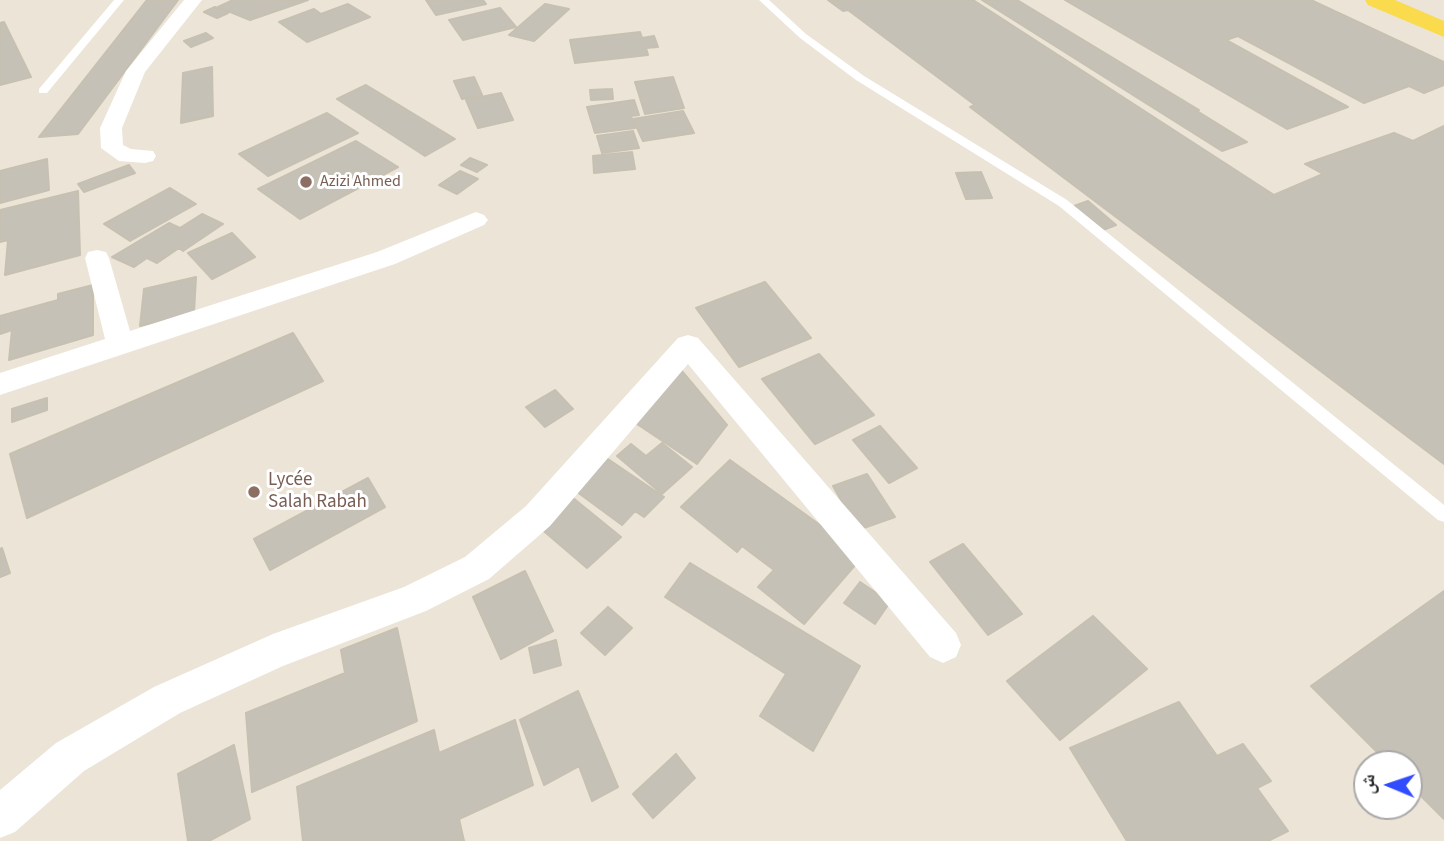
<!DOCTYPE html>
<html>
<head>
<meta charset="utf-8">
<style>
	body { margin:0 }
	#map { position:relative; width:1444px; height:841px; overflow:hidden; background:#ebe4d7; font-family:"Source Sans 3","Noto Naskh Arabic",sans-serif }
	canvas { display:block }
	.north { position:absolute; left:1353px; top:750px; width:70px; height:70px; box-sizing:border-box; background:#fff; border:2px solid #a9a9a9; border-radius:50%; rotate:272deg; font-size:19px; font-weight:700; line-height:28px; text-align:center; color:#272727 }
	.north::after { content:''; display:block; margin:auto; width:24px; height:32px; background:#314cff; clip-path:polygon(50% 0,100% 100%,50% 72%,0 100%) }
</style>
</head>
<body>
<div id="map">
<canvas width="1444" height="841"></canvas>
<div class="north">ش</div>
</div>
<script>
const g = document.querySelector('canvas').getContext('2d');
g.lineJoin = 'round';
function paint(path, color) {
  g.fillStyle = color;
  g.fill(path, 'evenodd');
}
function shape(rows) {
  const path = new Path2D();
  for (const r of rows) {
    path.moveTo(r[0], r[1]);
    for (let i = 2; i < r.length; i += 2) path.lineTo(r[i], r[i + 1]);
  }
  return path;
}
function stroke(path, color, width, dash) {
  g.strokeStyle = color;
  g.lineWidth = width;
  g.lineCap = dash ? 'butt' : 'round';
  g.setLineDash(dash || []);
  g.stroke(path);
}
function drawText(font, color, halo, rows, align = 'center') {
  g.font = font + ' "Source Sans 3",sans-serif';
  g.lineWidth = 6;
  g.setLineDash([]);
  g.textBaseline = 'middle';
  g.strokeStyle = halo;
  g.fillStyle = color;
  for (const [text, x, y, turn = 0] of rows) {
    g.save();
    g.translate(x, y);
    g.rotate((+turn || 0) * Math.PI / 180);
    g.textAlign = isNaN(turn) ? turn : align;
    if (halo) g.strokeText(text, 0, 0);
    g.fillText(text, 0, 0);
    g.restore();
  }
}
const building = shape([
	[147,0,178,0,78,134,39,137,147,0],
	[233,0,308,0,250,20,218,7,233,0],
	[426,0,483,0,486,4,436,15,426,0],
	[828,0,973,0,1274,195,1323,174,1305,164,1394,133,1413,141,1444,126,1444,464,970,107,975,105,848,10,843,11,828,0],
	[982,0,1017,0,1199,110,1197,111,1247,142,1222,151,982,0],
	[1065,0,1311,0,1444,62,1444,85,1424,93,1409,86,1364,103,1238,36,1226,40,1348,107,1287,129,1065,0],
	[348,4,370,17,307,42,279,22,314,9,321,14,348,4],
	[545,4,569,9,534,41,509,35,545,4],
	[215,7,228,13,217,18,204,12,215,7],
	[500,8,516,27,463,40,449,20,500,8],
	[4,22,31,77,0,85,0,23,4,22],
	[640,32,642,38,654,36,658,47,646,48,648,55,575,63,570,40,640,32],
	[206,33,213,38,191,47,184,41,206,33],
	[212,67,213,116,181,123,183,73,212,67],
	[474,77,482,95,462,99,454,81,474,77],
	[673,77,684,108,645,114,635,82,673,77],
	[366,85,455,139,425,156,337,99,366,85],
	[612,89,613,99,591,100,590,90,612,89],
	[501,93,513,120,478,128,466,100,501,93],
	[634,100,639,115,631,116,635,128,595,133,587,107,634,100],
	[683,111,694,133,643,141,633,119,683,111],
	[327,113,358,133,268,176,239,154,327,113],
	[633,131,639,148,602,153,597,136,633,131],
	[356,141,398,167,300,219,258,189,356,141],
	[632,152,635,169,594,173,593,156,632,152],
	[470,158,487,165,477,172,461,165,470,158],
	[47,159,49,190,0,203,0,171,47,159],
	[129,165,135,173,84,192,78,184,129,165],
	[460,171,478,179,457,194,439,185,460,171],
	[981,172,992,198,966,199,956,173,981,172],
	[170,188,196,204,130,241,104,224,170,188],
	[78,191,80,255,5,275,8,240,0,242,0,210,78,191],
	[1088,201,1116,225,1103,230,1074,206,1088,201],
	[202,214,223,224,183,251,179,248,157,263,147,258,134,267,112,257,169,223,180,228,202,214],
	[232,233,255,257,212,279,188,253,232,233],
	[196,277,194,313,140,326,144,289,196,277],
	[765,282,811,338,739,367,696,308,765,282],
	[93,285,93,335,9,360,12,330,0,334,0,316,58,300,58,294,93,285],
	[293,333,323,381,27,518,10,454,293,333],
	[819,354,874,415,815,444,762,379,819,354],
	[681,370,727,425,697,464,628,418,681,370],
	[555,390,573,409,545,427,526,407,555,390],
	[47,398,47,410,12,422,12,409,47,398],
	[880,426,917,468,889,483,853,440,880,426],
	[662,443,692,467,662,494,617,456,631,444,646,456,662,443],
	[602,455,664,497,644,517,635,511,622,525,569,486,602,455],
	[730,460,863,556,804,624,758,587,774,570,742,546,737,552,681,507,730,460],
	[867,474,895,517,858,530,833,486,867,474],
	[368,478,385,507,270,570,254,539,368,478],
	[573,498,621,537,587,568,539,527,573,498],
	[963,544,1022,614,988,635,930,562,963,544],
	[2,548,10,573,0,577,0,549,2,548],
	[690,563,860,666,813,751,760,716,786,674,665,597,690,563],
	[525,571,553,631,501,659,473,597,525,571],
	[860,582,890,602,875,624,844,603,860,582],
	[1444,591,1444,819,1409,784,1409,764,1389,764,1311,686,1444,591],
	[608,607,632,628,605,655,581,633,608,607],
	[1093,616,1147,669,1060,740,1007,681,1093,616],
	[397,628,417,721,252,792,246,713,345,673,341,650,397,628],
	[556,640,561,665,534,673,529,648,556,640],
	[578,691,618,787,592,801,579,766,544,785,520,720,578,691],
	[1179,702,1217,756,1243,744,1271,781,1257,788,1288,831,1268,841,1127,841,1070,748,1179,702],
	[515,720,533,785,459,819,464,841,303,841,297,787,434,730,439,753,515,720],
	[234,745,250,819,209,841,188,841,178,774,234,745],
	[676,754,695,778,653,818,633,794,676,754]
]);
paint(building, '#c6c1b7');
stroke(building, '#c6c0b1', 2);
paint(shape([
	[114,0,124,0,47,93,39,93,39,89,114,0],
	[759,0,769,0,806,34,864,76,1067,200,1444,505,1444,522,1438,520,1059,206,856,80,800,38,759,0]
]), '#fff');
paint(shape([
	[184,0,202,0,145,72,122,128,123,145,131,149,153,151,156,156,153,161,145,163,119,161,101,148,100,128,126,71,184,0],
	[476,212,484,215,488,220,484,225,395,264,0,395,0,373,105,339,85,258,88,252,97,250,106,252,109,258,130,331,377,252,476,212],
	[688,335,698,338,956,633,961,645,956,657,943,663,930,657,688,364,550,526,489,579,426,611,283,666,180,713,84,771,15,832,0,838,0,790,56,743,154,687,273,634,404,587,465,557,526,506,678,338,688,335]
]), '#fff');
paint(shape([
	[1365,0,1395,0,1444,21,1444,37,1368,5,1365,0]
]), '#fadb4d');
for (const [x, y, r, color] of [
	[306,182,7,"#8d6e63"],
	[254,492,7,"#8d6e63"]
]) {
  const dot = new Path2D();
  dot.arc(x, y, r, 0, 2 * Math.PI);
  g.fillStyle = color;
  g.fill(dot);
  stroke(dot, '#fff', 2.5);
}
drawText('16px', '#785e54', '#fff', [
	["Azizi Ahmed",320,182]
], 'left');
drawText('19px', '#785e54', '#fff', [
	["Lycée",268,481],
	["Salah Rabah",268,503]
], 'left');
</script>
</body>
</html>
